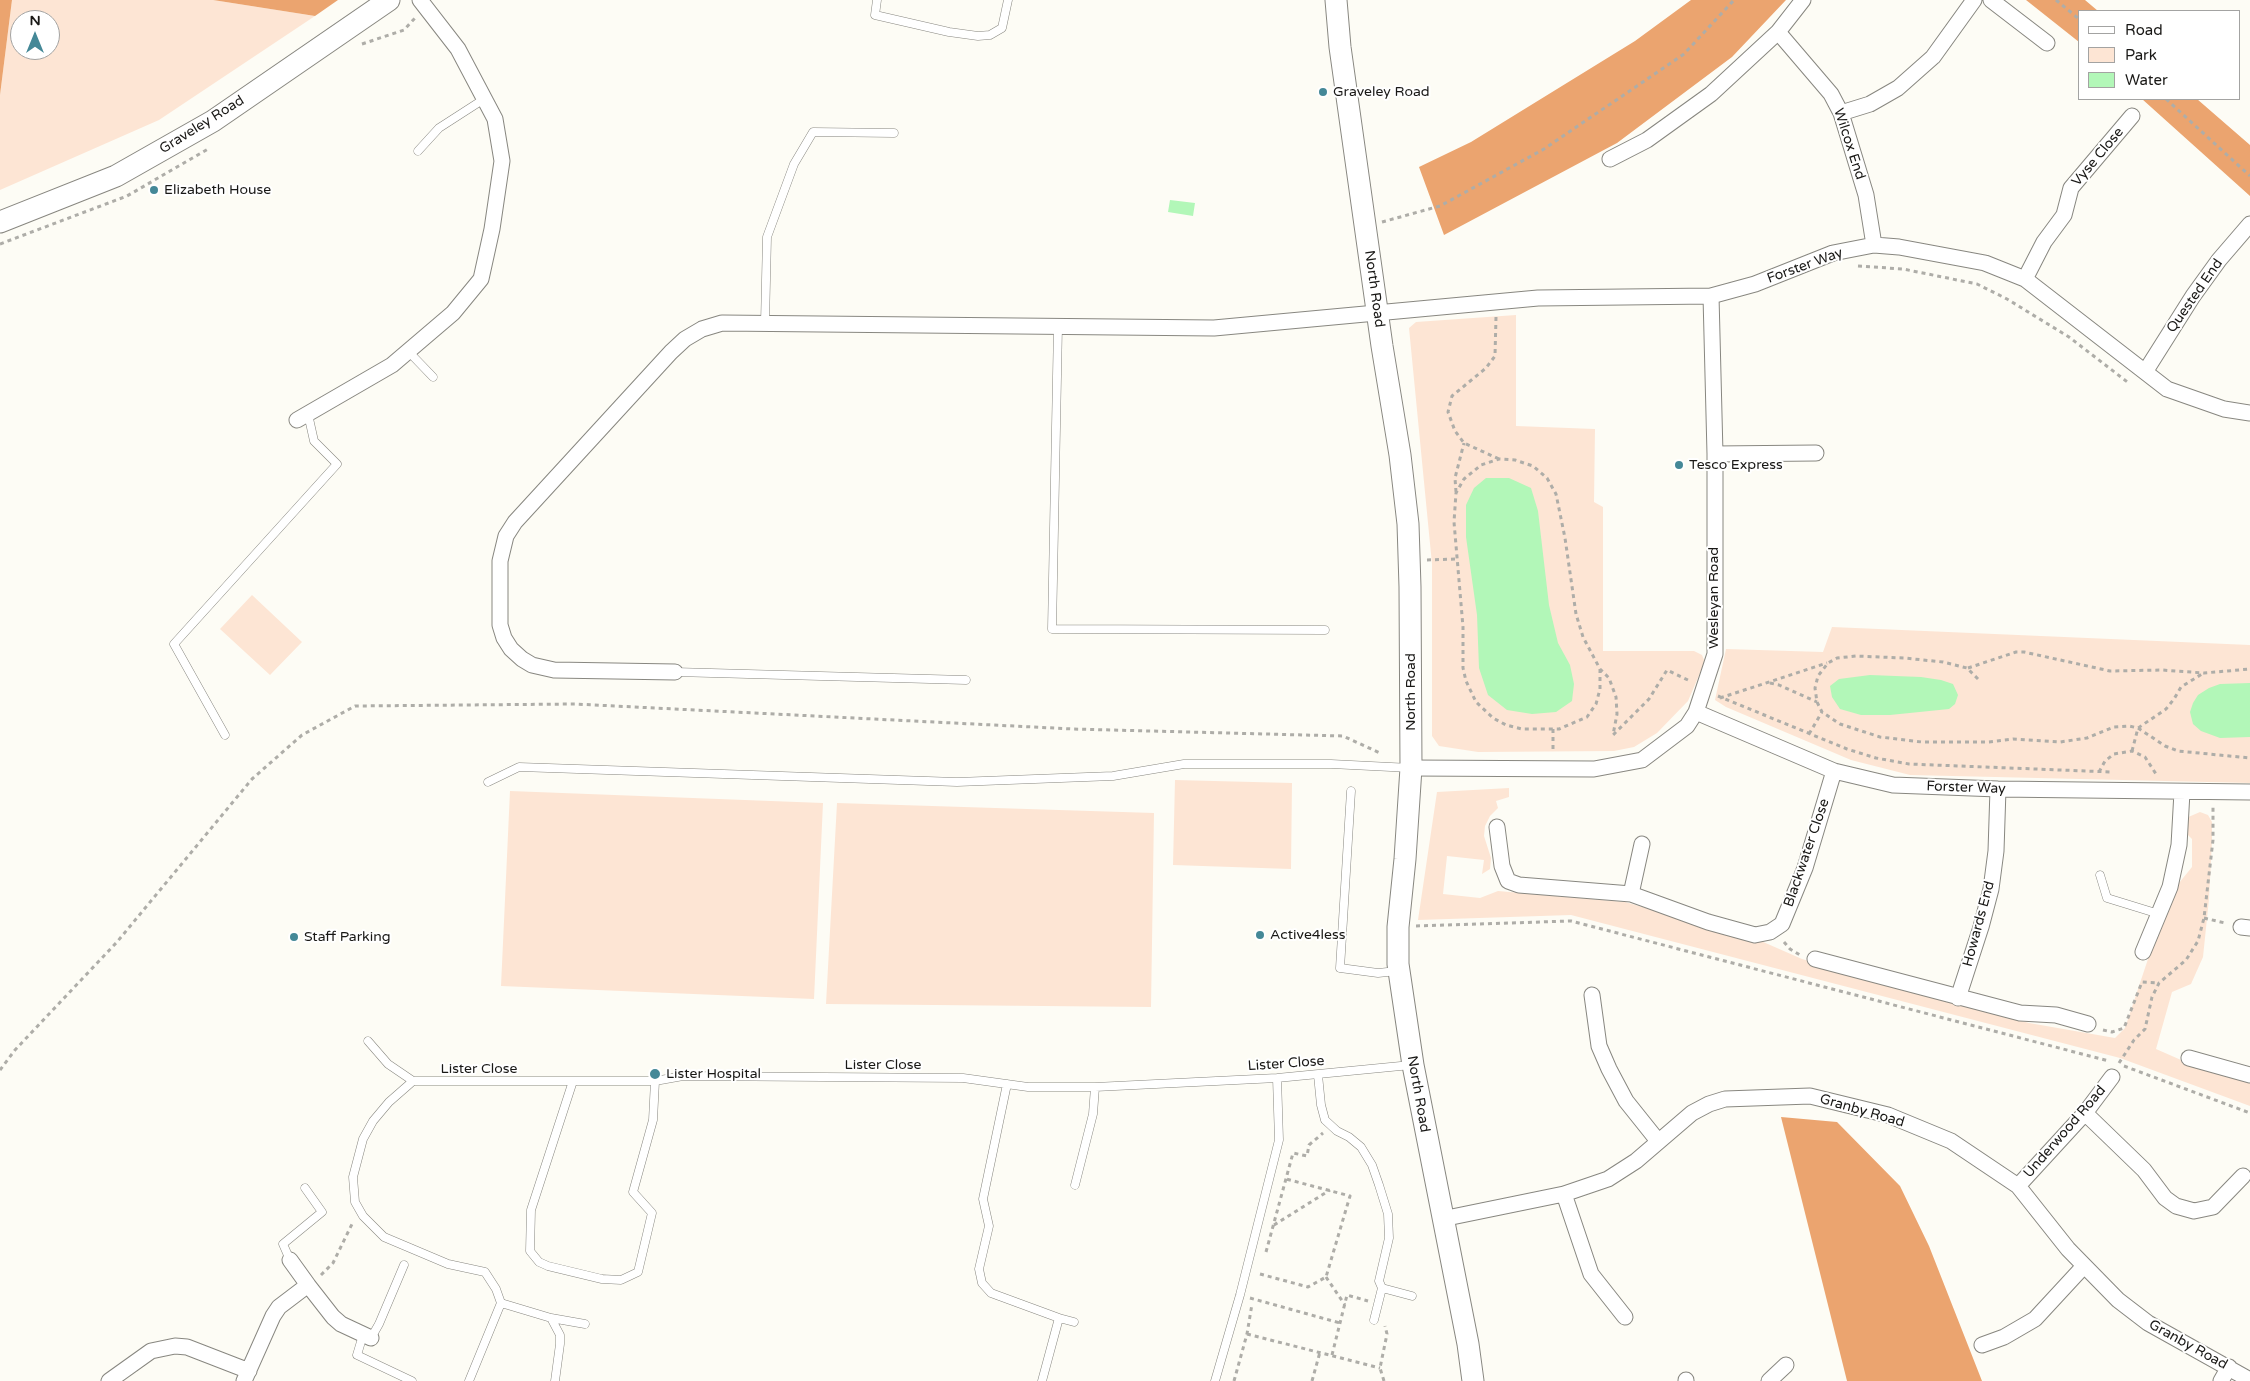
<!DOCTYPE html>
<html>
<head>
<meta charset="utf-8">
<style>
	body { margin:0 }
	#map { position:relative; width:2250px; height:1381px; overflow:hidden; background:#fdfcf5; font-family:"Varela Round",sans-serif }
	canvas { display:block }
	.legend { position:absolute; left:2078px; top:10px; width:162px; height:90px; box-sizing:border-box; background:#fff; border:1px solid #a3a3a2; margin:0; padding:6px 9px; list-style:none; font-size:15px; color:#191816 }
	.legend li { display:flex; align-items:center; gap:10px; height:25px }
	.legend b { width:25px; border:1px solid #a3a3a2 }
	.north { position:absolute; left:10px; top:10px; width:50px; height:50px; box-sizing:border-box; background:#fff; border:1px solid #a3a3a2; border-radius:50%; rotate:0deg; font-size:14px; font-weight:700; line-height:20px; text-align:center; color:#191816 }
	.north::after { content:''; display:block; margin:auto; width:18px; height:22px; background:#448897; clip-path:polygon(50% 0,100% 100%,50% 72%,0 100%) }
</style>
</head>
<body>
<div id="map">
<canvas width="2250" height="1381"></canvas>
<ul class="legend">
<li><b style="height:6px;background:#fff"></b>Road</li>
<li><b style="height:14px;background:#fde5d4"></b>Park</li>
<li><b style="height:14px;background:#b2f7b8"></b>Water</li>
</ul>
<div class="north">N</div>
</div>
<script>
const g = document.querySelector('canvas').getContext('2d');
g.lineJoin = 'round';
function paint(path, color) {
  g.fillStyle = color;
  g.fill(path, 'evenodd');
}
function shape(rows) {
  const path = new Path2D();
  for (const r of rows) {
    path.moveTo(r[0], r[1]);
    for (let i = 2; i < r.length; i += 2) path.lineTo(r[i], r[i + 1]);
  }
  return path;
}
function stroke(path, color, width, dash) {
  g.strokeStyle = color;
  g.lineWidth = width;
  g.lineCap = dash ? 'butt' : 'round';
  g.setLineDash(dash || []);
  g.stroke(path);
}
function drawText(font, color, halo, rows, align = 'center') {
  g.font = font + ' "Varela Round",sans-serif';
  g.lineWidth = 4;
  g.setLineDash([]);
  g.textBaseline = 'middle';
  g.strokeStyle = halo;
  g.fillStyle = color;
  for (const [text, x, y, turn = 0] of rows) {
    g.save();
    g.translate(x, y);
    g.rotate((+turn || 0) * Math.PI / 180);
    g.textAlign = isNaN(turn) ? turn : align;
    if (halo) g.strokeText(text, 0, 0);
    g.fillText(text, 0, 0);
    g.restore();
  }
}
paint(shape([
	[12,0,213,0,315,16,159,120,0,190,0,95],
	[20,20,50,20,50,50,20,50],
	[1516,315,1516,426,1595,429,1594,502,1603,507,1603,651,1694,651,1702,655,1704,660,1703,666,1688,701,1657,733,1634,747,1614,751,1478,752,1439,746,1432,736,1432,564,1409,328,1416,322],
	[252,595,302,642,270,675,220,629],
	[1832,627,2250,645,2250,783,1910,775,1851,760,1726,707,1715,700,1726,649,1823,652],
	[1175,780,1292,783,1291,869,1173,865],
	[1509,788,1509,797,1496,801,1498,808,1490,816,1485,826,1484,836,1491,858,1490,869,1482,874,1484,860,1447,856,1443,894,1480,898,1498,891,1625,902,1761,941,1802,959,1957,1003,2029,1023,2115,1038,2125,1028,2155,938,2179,883,2192,867,2192,839,2185,832,2186,818,2200,812,2208,815,2212,822,2212,841,2209,899,2203,957,2191,984,2172,992,2156,1049,2197,1067,2250,1083,2250,1106,2120,1058,1571,915,1418,920,1437,792],
	[510,791,823,803,814,999,501,986],
	[837,803,1154,813,1151,1007,826,1004]
]), '#fde5d4');
paint(shape([
	[0,0,12,0,0,95],
	[213,0,338,0,315,16],
	[1691,0,1786,0,1732,57,1617,143,1444,235,1419,167,1471,142,1635,41],
	[2026,0,2085,0,2098,11,2079,11,2079,42],
	[2142,99,2197,99,2250,145,2250,196],
	[1781,1117,1837,1122,1900,1186,1929,1246,1982,1381,1847,1381]
]), '#eba46f');
paint(shape([
	[1170,200,1195,203,1193,216,1168,212],
	[1486,478,1509,478,1531,488,1538,511,1549,605,1558,643,1570,665,1574,684,1572,701,1556,712,1532,714,1507,710,1488,695,1479,668,1477,615,1466,537,1466,505,1474,488],
	[1870,675,1921,677,1941,680,1953,684,1958,695,1955,704,1949,709,1890,715,1861,715,1840,709,1832,697,1830,686,1839,679],
	[2250,683,2250,737,2220,738,2201,731,2193,724,2190,712,2193,703,2198,695,2209,688,2220,684]
]), '#b2f7b8');
const service = shape([
	[877,0,875,15,949,32,978,36,990,35,1002,28,1008,0],
	[418,151,439,128,484,99],
	[765,323,767,237,794,164,813,132,894,133],
	[1058,326,1052,629,1325,630],
	[408,351,433,377],
	[675,672,966,680],
	[225,735,174,644,337,464,314,441,308,414],
	[488,782,519,767,957,782,1113,776,1184,764,1331,764,1411,768],
	[1351,791,1340,968,1378,973,1397,971],
	[2100,875,2107,898,2159,914],
	[368,1041,388,1064,413,1081,655,1081,683,1076,963,1078,1028,1087,1095,1087,1277,1078,1411,1065],
	[1318,1075,1321,1105,1325,1120,1337,1131,1349,1137,1361,1147,1372,1165,1379,1185,1388,1214,1389,1238,1379,1281,1382,1288,1412,1296],
	[413,1081,389,1102,373,1121,363,1139,353,1177,355,1202,363,1216,384,1237,448,1264,485,1272,496,1289,501,1303,469,1381],
	[573,1081,531,1210,530,1251,539,1262,548,1266,602,1279,621,1280,638,1272,652,1213,633,1192,653,1120,655,1081],
	[1007,1084,983,1199,989,1226,979,1269,982,1283,991,1293,1059,1318,1042,1381],
	[1075,1185,1093,1114,1095,1087],
	[290,1260,283,1244,322,1212,305,1188],
	[501,1303,551,1318,560,1335,560,1344,555,1381],
	[551,1318,585,1324],
	[1059,1318,1074,1322],
	[1374,1320,1382,1288],
	[363,1335,357,1355,412,1381],
	[371,1338,379,1324,404,1265],
	[1215,1381,1240,1295,1279,1140,1277,1078]
]);
const minor = shape([
	[1991,0,2047,43],
	[1778,32,1831,94,1841,113,1866,195,1874,245],
	[1841,113,1870,104,1898,88,1933,57,1974,0],
	[1610,159,1647,140,1711,94,1778,32,1803,0],
	[2025,279,2044,242,2064,215,2071,188,2132,116],
	[2145,372,2193,296,2219,260,2250,224],
	[297,420,392,365,453,313,481,279,492,229,502,161,495,119,458,49,420,0],
	[1715,454,1816,453],
	[675,672,554,670,532,665,522,659,511,649,504,638,500,625,500,561,506,536,515,522,671,352,685,339,702,329,722,323,1214,328,1538,298,1711,296,1755,284,1833,253,1874,245,1899,247,1985,263,2025,279,2167,389,2224,409,2250,413],
	[1696,712,1834,771,1893,785,1998,789,2250,792],
	[1411,768,1594,769,1642,760,1687,726,1696,712,1715,654,1715,454,1711,296],
	[1497,827,1502,866,1508,881,1519,885,1631,894,1708,922,1755,935,1770,932,1782,924,1805,868,1834,771],
	[1631,894,1642,844],
	[2241,927,2250,928],
	[2143,952,2170,887,2179,845,2182,792],
	[1815,959,2020,1013,2056,1015,2088,1024],
	[1592,995,1599,1046,1609,1069,1626,1101,1658,1141],
	[1958,998,1981,927,1991,889,1996,851,1998,789],
	[2189,1058,2250,1075],
	[2085,1113,2144,1170,2165,1198,2176,1206,2194,1211,2213,1207,2243,1176],
	[2018,1186,2085,1113,2112,1077],
	[1564,1194,1591,1274,1625,1317],
	[1442,1219,1564,1194,1608,1179,1636,1161,1692,1113,1709,1104,1725,1099,1810,1096,1888,1115,1951,1141,2018,1186,2068,1249,2118,1300,2148,1323,2250,1380],
	[308,1285,333,1317,341,1324,371,1338],
	[1982,1345,2004,1337,2035,1319,2084,1266],
	[1686,1380,1686,1381],
	[109,1381,151,1351,175,1346,187,1347,249,1371],
	[244,1381,273,1316,279,1307,308,1285,290,1260],
	[1769,1381,1786,1365],
	[2221,1381,2229,1367]
]);
const secondary = shape([
	[1336,0,1340,47,1382,346,1400,455,1408,524,1410,587,1411,768,1405,859,1398,927,1398,964,1413,1065,1468,1344,1473,1381],
	[0,222,116,176,213,121,389,0]
]);
stroke(service, '#888780', 9);
stroke(minor, '#888780', 17);
stroke(secondary, '#888780', 23);
stroke(shape([
	[2056,0,2079,19],
	[362,44,404,30,415,18],
	[2166,99,2250,176],
	[1382,222,1440,206,1544,149,1684,54,1734,0],
	[0,244,127,196,208,149],
	[1858,266,1903,269,1977,284,2007,299,2069,337,2130,384],
	[1496,317,1495,356,1486,368,1452,396,1448,412,1455,431,1464,443,1499,459],
	[1456,492,1455,478,1464,443],
	[1427,560,1456,559],
	[1968,668,2016,652,2024,652,2110,671,2162,670,2204,673,2250,669],
	[1600,669,1600,689,1596,704,1587,717,1559,729,1522,729,1506,725,1493,718,1476,702,1466,681,1463,668,1463,627,1454,522,1456,493,1464,479,1481,465,1499,459,1515,460,1533,466,1547,478,1556,494,1565,538,1576,614,1583,637,1600,669,1609,678,1616,697,1617,714,1613,735,1649,699,1667,670,1690,681],
	[1978,679,1967,668,1943,662,1904,658,1856,656,1837,658,1828,663,1818,676,1815,688,1817,702,1822,712,1840,724,1880,737,1922,742,1989,742,2013,739,2060,742,2087,738,2114,727,2129,726,2138,728,2165,746,2178,751,2250,758],
	[1770,683,1779,685,1817,702],
	[1718,696,1847,749,1876,758,1909,764,2111,772],
	[1720,698,1827,663],
	[1553,729,1553,753],
	[1809,734,1822,712],
	[2132,751,2138,728,2166,709,2174,699,2181,687,2202,674],
	[2099,772,2105,761,2114,754,2132,751,2145,757,2156,774],
	[2204,918,2225,923],
	[1416,926,1571,921,2109,1061],
	[1784,942,1790,949,1800,955],
	[2103,1030,2112,1032,2124,1028,2142,982,2159,983],
	[2119,1063,2134,1040,2145,1029,2152,997,2159,983,2186,960,2198,941,2204,918,2213,840,2213,807],
	[2124,1066,2250,1113],
	[0,1070,15,1050,117,942,252,779,302,735,355,706,575,704,1073,729,1343,736,1380,753],
	[1274,1225,1330,1190],
	[1266,1252,1293,1153,1307,1156,1309,1145,1323,1133],
	[1260,1274,1308,1287,1326,1277,1350,1196,1286,1179],
	[321,1275,333,1263,353,1222],
	[1326,1277,1345,1305],
	[1250,1298,1340,1323],
	[1247,1334,1380,1368],
	[1332,1355,1347,1295,1368,1301],
	[1234,1381,1247,1334,1252,1304],
	[1312,1381,1320,1352],
	[1384,1381,1380,1368,1387,1334,1385,1326]
]), '#aeada8', 3, [4, 4]);
stroke(service, '#fff', 8);
stroke(minor, '#fff', 15);
stroke(secondary, '#fff', 21);
for (const [x, y, r, color] of [
	[1323,92,5,"#448897"],
	[154,190,5,"#448897"],
	[1679,465,5,"#448897"],
	[1260,935,5,"#448897"],
	[294,937,5,"#448897"],
	[655,1074,6,"#448897"]
]) {
  const dot = new Path2D();
  dot.arc(x, y, r, 0, 2 * Math.PI);
  g.fillStyle = color;
  g.fill(dot);
  stroke(dot, '#fff', 2);
}
drawText('14px', '#191816', '#fff', [
	["Graveley Road",1333,92],
	["Elizabeth House",164,190],
	["Tesco Express",1689,465],
	["Active4less",1270,935],
	["Staff Parking",304,937],
	["Lister Hospital",666,1074]
], 'left');
drawText('14px', '#191816', '#fff', [
	["Graveley Road",202,125,-32],
	["Wilcox End",1849,144,72],
	["Vyse Close",2098,157,-50],
	["Forster Way",1805,266,-20],
	["North Road",1374,289,82],
	["Quested End",2195,296,-55],
	["Wesleyan Road",1714,598,-90],
	["North Road",1411,692,-90],
	["Forster Way",1966,788,2],
	["Blackwater Close",1807,853,-71],
	["Howards End",1979,924,-75],
	["Lister Close",1286,1064,-4],
	["Lister Close",883,1065],
	["Lister Close",479,1069],
	["North Road",1418,1094,80],
	["Granby Road",1862,1111,16],
	["Underwood Road",2065,1132,-49],
	["Granby Road",2188,1345,29]
]);
</script>
</body>
</html>
